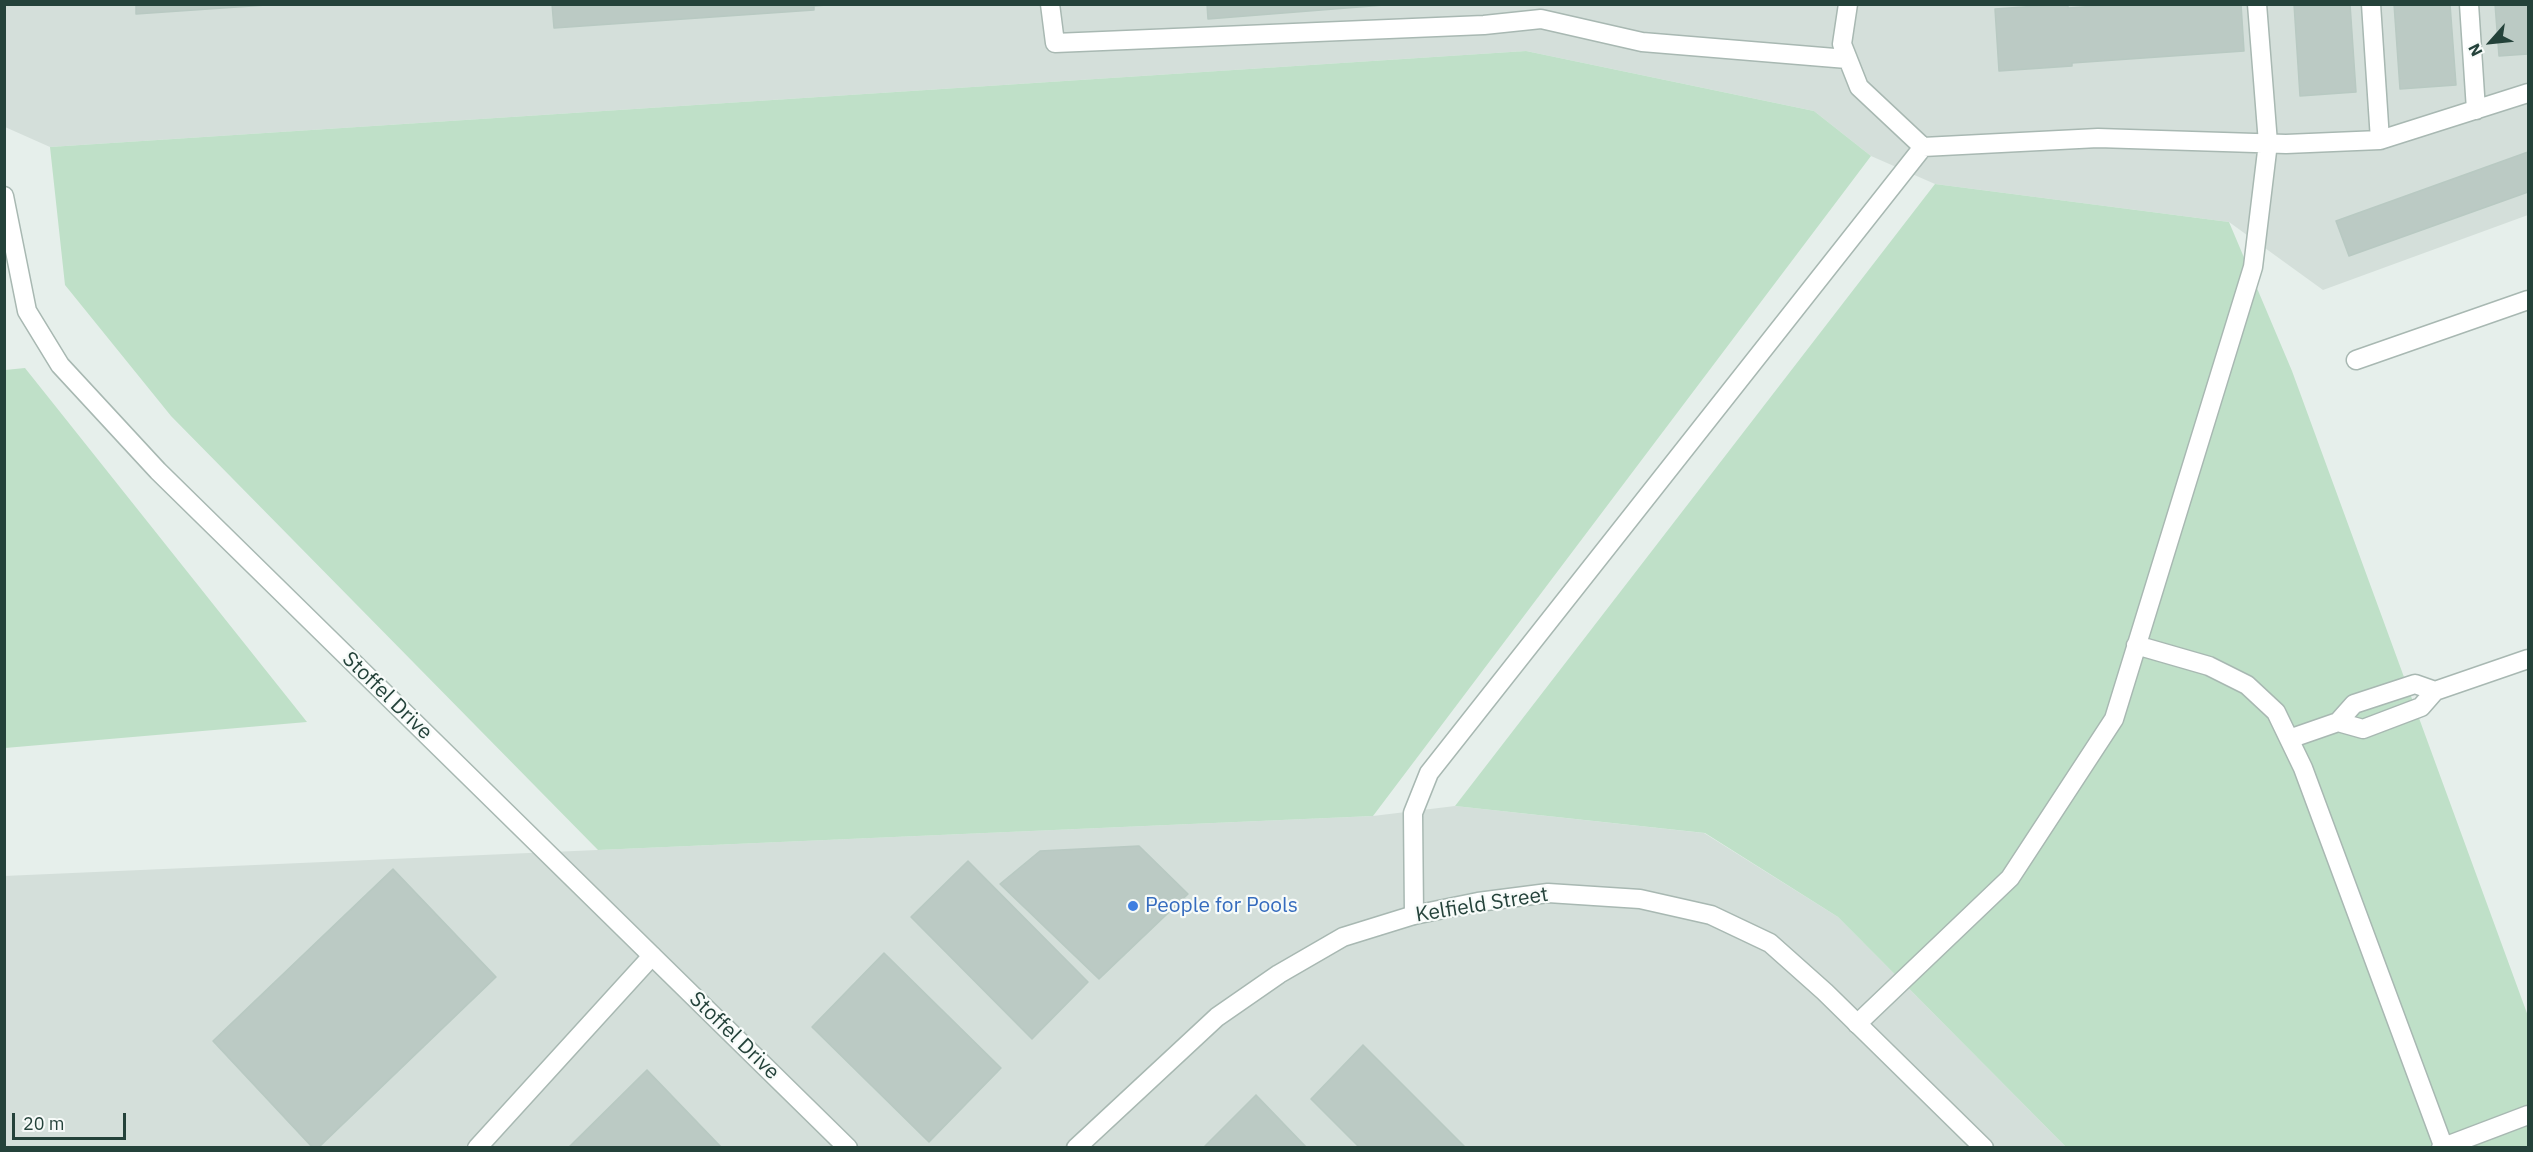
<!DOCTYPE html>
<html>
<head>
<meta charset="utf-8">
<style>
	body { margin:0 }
	#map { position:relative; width:2533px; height:1152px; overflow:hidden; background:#e6efeb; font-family:"IBM Plex Sans",sans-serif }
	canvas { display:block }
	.frame { position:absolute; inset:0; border:6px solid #24423a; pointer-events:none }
	.north { position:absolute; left:2461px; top:12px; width:60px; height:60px; -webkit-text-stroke:4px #f7fbf9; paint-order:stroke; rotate:243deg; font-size:16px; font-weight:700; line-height:24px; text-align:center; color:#24423a }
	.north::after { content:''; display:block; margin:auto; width:21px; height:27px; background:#24423a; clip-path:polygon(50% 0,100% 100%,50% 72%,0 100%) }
	.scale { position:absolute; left:12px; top:1113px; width:114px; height:27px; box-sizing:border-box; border:3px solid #24423a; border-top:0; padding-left:8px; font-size:18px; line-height:21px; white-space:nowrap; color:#24423a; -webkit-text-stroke:4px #f7fbf9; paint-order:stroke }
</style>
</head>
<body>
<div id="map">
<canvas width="2533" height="1152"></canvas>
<div class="frame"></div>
<div class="north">N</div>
<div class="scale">20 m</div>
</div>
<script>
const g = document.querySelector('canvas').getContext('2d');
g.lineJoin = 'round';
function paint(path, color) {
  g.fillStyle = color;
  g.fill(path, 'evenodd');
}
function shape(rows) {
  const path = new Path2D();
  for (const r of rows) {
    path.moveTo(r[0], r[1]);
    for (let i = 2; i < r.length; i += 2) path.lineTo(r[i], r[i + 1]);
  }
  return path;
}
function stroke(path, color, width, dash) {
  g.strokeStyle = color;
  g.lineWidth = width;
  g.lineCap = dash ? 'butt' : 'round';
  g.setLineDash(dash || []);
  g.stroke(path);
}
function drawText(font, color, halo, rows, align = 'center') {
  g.font = font + ' "IBM Plex Sans",sans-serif';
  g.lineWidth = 4.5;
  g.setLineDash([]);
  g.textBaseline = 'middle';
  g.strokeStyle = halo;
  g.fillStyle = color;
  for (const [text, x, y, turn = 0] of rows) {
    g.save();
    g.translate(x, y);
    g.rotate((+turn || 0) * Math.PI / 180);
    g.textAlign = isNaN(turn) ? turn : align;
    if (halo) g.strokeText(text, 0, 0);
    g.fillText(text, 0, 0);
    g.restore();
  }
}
paint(shape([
	[4,5,2528,5,2528,215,2323,290,2229,222,1935,184,1871,156,1814,111,1526,51,50,147,5,127],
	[1455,806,1704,833,1838,917,2066,1147,5,1147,4,876,1373,816]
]), '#d4dfda');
paint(shape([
	[1526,51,1814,111,1871,156,1373,816,598,850,171,416,65,285,50,147],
	[1935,184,2229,222,2292,371,2528,1016,2528,1147,2066,1147,1838,917,1705,833,1455,806],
	[25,368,307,722,5,748,5,370]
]), '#bfe0c8');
const building = shape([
	[136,4,281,4,136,14,136,4],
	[552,4,839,4,814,6,814,10,554,28,552,4],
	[1207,4,1397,4,1208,19,1207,4],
	[2065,4,2068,4,2068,8,2124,4,2241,4,2244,51,2072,63,2072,66,1999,71,1995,9,2065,4],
	[2294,4,2350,4,2356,92,2300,96,2294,4],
	[2394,4,2450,4,2456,85,2400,89,2394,4],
	[2495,4,2528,4,2528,54,2499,56,2495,4],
	[2528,152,2528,192,2349,256,2336,221,2528,152],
	[1139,846,1188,894,1099,979,1000,884,1040,851,1139,846],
	[968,861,1088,982,1032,1039,911,917,968,861],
	[393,869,496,977,318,1148,313,1148,213,1041,393,869],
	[884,953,1001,1068,929,1142,812,1027,884,953],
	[1363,1045,1466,1148,1360,1148,1311,1099,1363,1045],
	[647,1070,722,1148,568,1148,647,1070],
	[1256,1095,1307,1148,1203,1148,1256,1095]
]);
paint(building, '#bbcac4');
stroke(building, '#b8c9c2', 1.5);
const service = shape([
	[1050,4,1055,43,1484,25,1541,19,1642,42,1847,59],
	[2371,4,2380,140],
	[2469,4,2476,110],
	[1923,147,2098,138,2286,144,2380,140,2528,93],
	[2356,360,2528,300],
	[2136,645,2209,666,2247,685,2276,712,2303,768,2444,1148],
	[2338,722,2363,729,2421,707,2435,691,2528,659],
	[2289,739,2338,722,2354,704,2415,684,2435,691],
	[1414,915,1413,813,1429,773,1923,147,1859,87,1842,44,1848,4],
	[1857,1024,2010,878,2114,719,2253,267,2268,143,2257,4],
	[477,1148,652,956],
	[2441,1148,2528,1115]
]);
const minor = shape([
	[4,196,27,311,60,365,158,471,848,1148],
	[1076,1148,1217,1017,1279,974,1343,937,1414,915,1478,902,1548,893,1640,899,1711,915,1770,943,1825,992,1984,1148]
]);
stroke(service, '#a8b8b2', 21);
stroke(minor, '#a8b8b2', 21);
stroke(service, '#fff', 18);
stroke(minor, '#fff', 18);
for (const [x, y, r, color] of [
	[1133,906,6,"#3f7fe0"]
]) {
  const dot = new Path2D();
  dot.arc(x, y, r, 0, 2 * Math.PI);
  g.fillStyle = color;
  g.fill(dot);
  stroke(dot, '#f7fbf9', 2);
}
drawText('21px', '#24423a', '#f7fbf9', [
	["Stoffel Drive",387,696,44],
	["Kelfield Street",1482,905,-9],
	["Stoffel Drive",734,1036,44]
]);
drawText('21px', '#366cbe', '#f7fbf9', [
	["People for Pools",1145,906]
], 'left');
</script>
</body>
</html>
